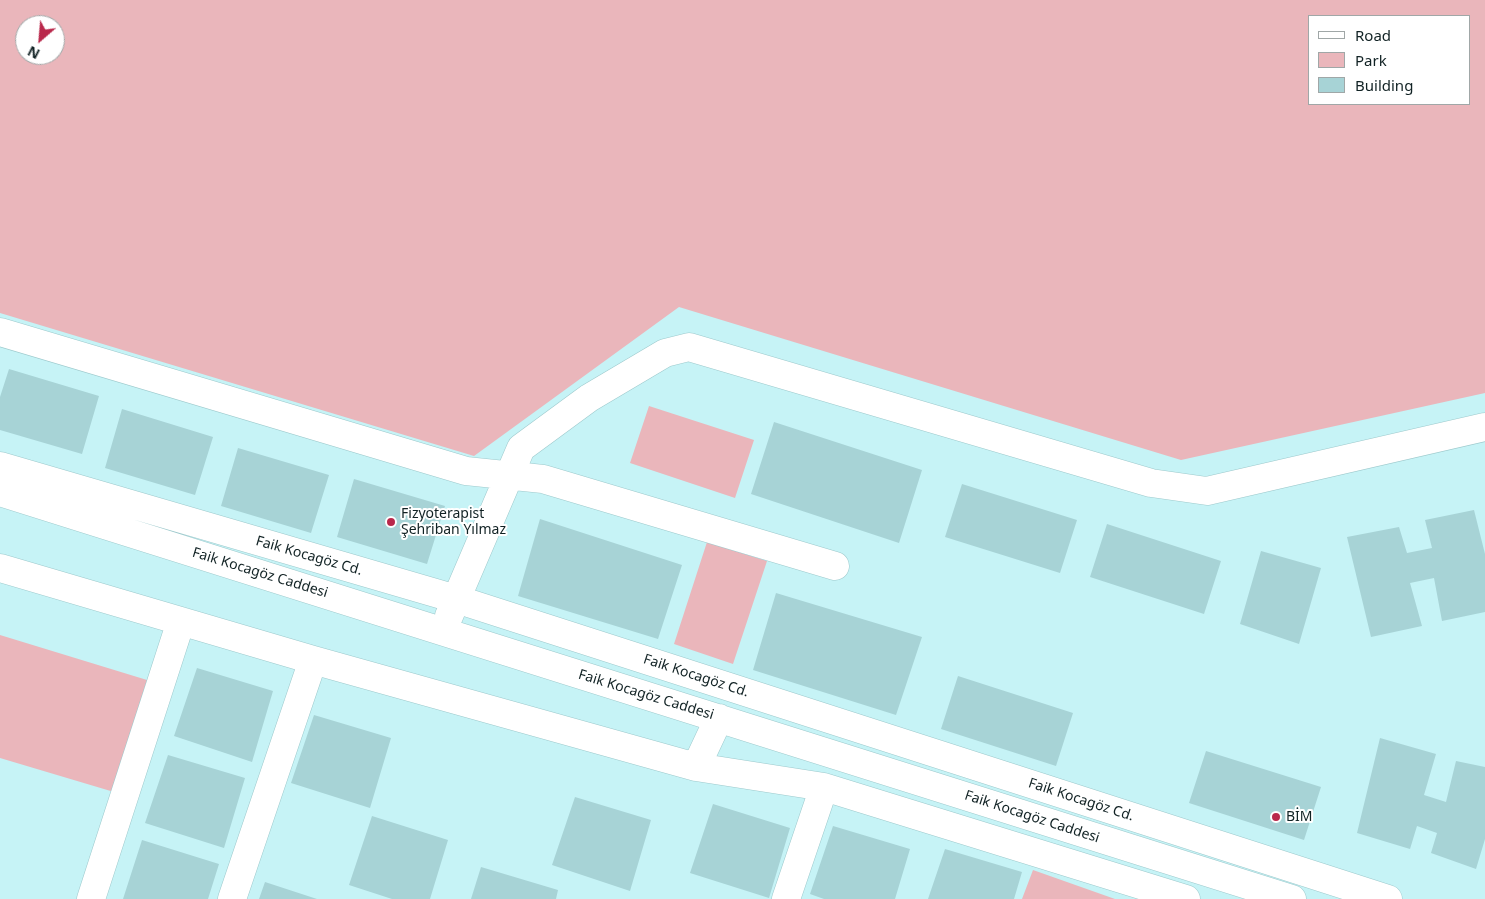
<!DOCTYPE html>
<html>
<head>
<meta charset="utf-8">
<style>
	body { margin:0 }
	#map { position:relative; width:1485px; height:899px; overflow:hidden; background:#c6f3f6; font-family:"Noto Sans",sans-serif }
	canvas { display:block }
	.legend { position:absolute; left:1308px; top:15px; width:162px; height:90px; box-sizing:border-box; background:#fff; border:1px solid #a0a7a7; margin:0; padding:6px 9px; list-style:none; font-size:15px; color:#112224 }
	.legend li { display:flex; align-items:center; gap:10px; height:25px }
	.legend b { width:25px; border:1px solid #a0a7a7 }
	.north { position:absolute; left:15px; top:15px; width:50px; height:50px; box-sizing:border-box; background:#fff; border:1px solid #a0a7a7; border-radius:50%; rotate:207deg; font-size:14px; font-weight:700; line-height:20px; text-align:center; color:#112224 }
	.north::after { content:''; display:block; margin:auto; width:18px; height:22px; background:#b9284b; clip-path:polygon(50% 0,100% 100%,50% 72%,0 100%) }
</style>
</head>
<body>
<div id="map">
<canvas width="1485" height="899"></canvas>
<ul class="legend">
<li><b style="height:6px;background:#fff"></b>Road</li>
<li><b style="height:14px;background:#eab6bb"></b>Park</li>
<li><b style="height:14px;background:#a7d3d6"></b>Building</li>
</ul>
<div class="north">N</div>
</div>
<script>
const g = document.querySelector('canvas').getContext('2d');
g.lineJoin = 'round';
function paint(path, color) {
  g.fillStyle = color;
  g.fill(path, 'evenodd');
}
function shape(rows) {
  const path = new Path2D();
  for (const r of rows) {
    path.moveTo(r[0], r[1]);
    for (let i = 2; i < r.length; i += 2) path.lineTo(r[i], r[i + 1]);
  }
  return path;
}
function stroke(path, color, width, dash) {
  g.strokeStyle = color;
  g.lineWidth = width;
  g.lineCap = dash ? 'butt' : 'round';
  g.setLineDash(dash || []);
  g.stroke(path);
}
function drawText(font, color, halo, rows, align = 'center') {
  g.font = font + ' "Noto Sans",sans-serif';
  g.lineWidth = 4;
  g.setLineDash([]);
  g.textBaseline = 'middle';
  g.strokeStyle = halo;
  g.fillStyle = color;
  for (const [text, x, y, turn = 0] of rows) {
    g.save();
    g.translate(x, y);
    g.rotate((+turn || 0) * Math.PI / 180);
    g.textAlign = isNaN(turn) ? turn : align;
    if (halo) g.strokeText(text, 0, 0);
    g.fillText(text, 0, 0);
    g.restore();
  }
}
paint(shape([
	[0,0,1485,0,1485,393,1181,460,679,307,474,456,0,313],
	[1469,16,1469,104,1309,104,1309,16],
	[25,25,55,25,55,55,25,55],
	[649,406,754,440,735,498,630,463],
	[707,542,767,561,733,664,674,644],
	[0,635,147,680,114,792,0,758],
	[1033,870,1115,899,1022,899]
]), '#eab6bb');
paint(shape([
	[9,369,99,396,82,454,0,430,0,397],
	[122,409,213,437,195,495,105,468],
	[774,422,922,470,899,543,751,494],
	[238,448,329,475,311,533,221,506],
	[354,479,445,506,427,564,337,537],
	[962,484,1077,520,1060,573,945,537],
	[1474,510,1485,554,1485,612,1442,621,1434,578,1410,583,1422,626,1371,637,1347,537,1399,527,1407,553,1432,548,1425,520],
	[540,519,682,565,658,639,518,596],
	[1107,524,1221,561,1204,614,1090,577],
	[1261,551,1321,568,1299,644,1240,624],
	[776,593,922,637,896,715,753,670],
	[197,668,273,691,252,762,174,736],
	[958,676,1073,713,1056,766,941,729],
	[314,715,391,738,370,808,291,783],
	[1380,738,1436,754,1424,795,1446,802,1456,761,1485,767,1485,839,1476,869,1431,853,1437,833,1417,826,1410,849,1357,833],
	[1206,751,1321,787,1304,840,1189,803],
	[168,755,245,778,224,848,145,823],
	[575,797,651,820,630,891,552,865],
	[713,804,790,828,769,898,690,873],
	[372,816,448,840,430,899,392,899,349,885],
	[833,826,910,849,895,899,824,899,810,894],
	[142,840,219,864,208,899,123,899],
	[945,849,1022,872,1014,899,928,899],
	[481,867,558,890,556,899,471,899],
	[265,882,317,899,259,899]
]), '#a7d3d6');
const minor = shape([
	[0,332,466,471,543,479,835,566],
	[0,466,456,599,1388,899],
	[0,492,1292,899],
	[0,568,313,660,696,767,824,787,1186,899],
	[449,616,521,448,589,398,665,353,689,347,1151,483,1207,491,1485,427],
	[696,767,719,718],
	[91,899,181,621],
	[232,899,313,660],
	[786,899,824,787]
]);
stroke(minor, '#9dc9cc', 29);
stroke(minor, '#fff', 28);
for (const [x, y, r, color] of [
	[391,522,5,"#b9284b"],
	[1276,817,5,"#b9284b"]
]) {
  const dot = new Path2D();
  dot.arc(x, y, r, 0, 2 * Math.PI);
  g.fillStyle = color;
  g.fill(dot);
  stroke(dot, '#fff', 2);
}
drawText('14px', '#112224', '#fff', [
	["Fizyoterapist",401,514],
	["Şehriban Yılmaz",401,530],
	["BİM",1286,817]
], 'left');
drawText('14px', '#112224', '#fff', [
	["Faik Kocagöz Cd.",309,556,16],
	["Faik Kocagöz Caddesi",260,573,17],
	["Faik Kocagöz Cd.",696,676,18],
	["Faik Kocagöz Caddesi",646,695,17],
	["Faik Kocagöz Cd.",1081,800,18],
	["Faik Kocagöz Caddesi",1032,817,18]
]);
</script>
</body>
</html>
